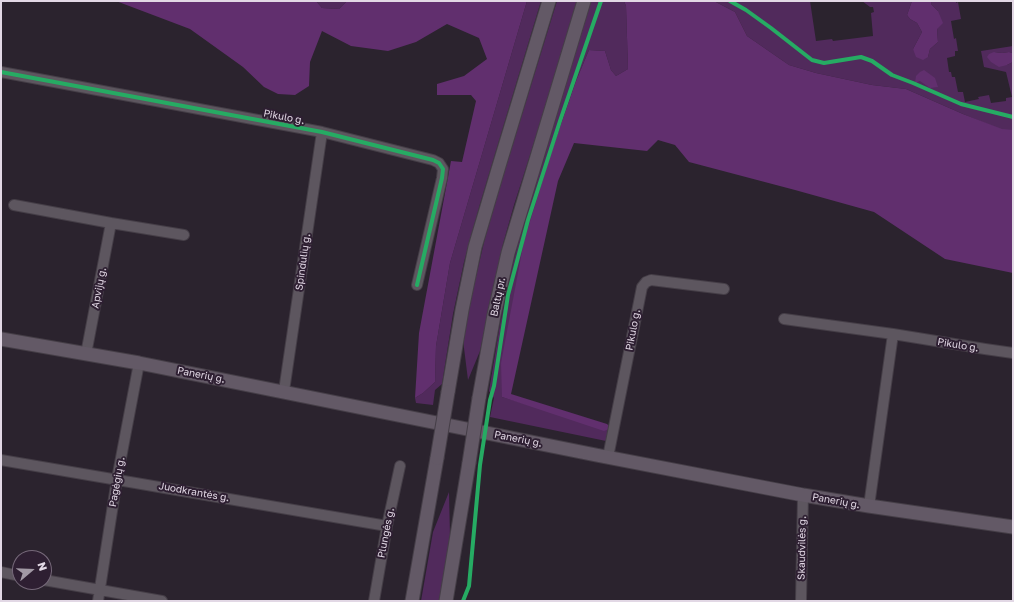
<!DOCTYPE html>
<html>
<head>
<meta charset="utf-8">
<style>
	body { margin:0 }
	#map { position:relative; width:1014px; height:602px; overflow:hidden; background:#2b232e; font-family:"Golos Text",sans-serif }
	canvas { display:block }
	.frame { position:absolute; inset:0; border:2px solid #e2d8e5; pointer-events:none }
	.north { position:absolute; left:12px; top:550px; width:40px; height:40px; box-sizing:border-box; background:#2e1f32; border:1px solid #76697a; border-radius:50%; rotate:71deg; font-size:11px; font-weight:700; line-height:16px; text-align:center; color:#e2d8e5 }
	.north::after { content:''; display:block; margin:auto; width:14px; height:18px; background:#a299a5; clip-path:polygon(50% 0,100% 100%,50% 72%,0 100%) }
</style>
</head>
<body>
<div id="map">
<canvas width="1014" height="602"></canvas>
<div class="frame"></div>
<div class="north">N</div>
</div>
<script>
const g = document.querySelector('canvas').getContext('2d');
g.lineJoin = 'round';
function paint(path, color) {
  g.fillStyle = color;
  g.fill(path, 'evenodd');
}
function shape(rows) {
  const path = new Path2D();
  for (const r of rows) {
    path.moveTo(r[0], r[1]);
    for (let i = 2; i < r.length; i += 2) path.lineTo(r[i], r[i + 1]);
  }
  return path;
}
function stroke(path, color, width, dash) {
  g.strokeStyle = color;
  g.lineWidth = width;
  g.lineCap = dash ? 'butt' : 'round';
  g.setLineDash(dash || []);
  g.stroke(path);
}
function drawText(font, color, halo, rows, align = 'center') {
  g.font = font + ' "Golos Text",sans-serif';
  g.lineWidth = 4;
  g.setLineDash([]);
  g.textBaseline = 'middle';
  g.strokeStyle = halo;
  g.fillStyle = color;
  for (const [text, x, y, turn = 0] of rows) {
    g.save();
    g.translate(x, y);
    g.rotate((+turn || 0) * Math.PI / 180);
    g.textAlign = isNaN(turn) ? turn : align;
    if (halo) g.strokeText(text, 0, 0);
    g.fillText(text, 0, 0);
    g.restore();
  }
}
paint(shape([
	[316,1,347,1,339,9,322,8],
	[527,1,541,1,480,204,464,262,453,314,442,384,435,390,433,405,416,403,415,398,423,393,435,382,436,346,450,263],
	[557,1,577,1,551,90,514,205,503,244,480,351,468,380,464,348,464,339,469,306,485,238,503,176],
	[591,1,624,1,626,6,628,69,616,76,611,70,605,51,589,50,576,81,552,150,502,397,609,429,606,441,490,417,494,398,489,391,500,324,513,263,525,216],
	[714,1,810,1,816,41,832,39,833,41,873,36,871,13,874,12,873,7,870,7,862,1,912,1,907,15,910,19,917,23,922,32,913,49,928,57,930,49,938,42,937,29,938,11,931,4,932,1,956,1,956,3,958,2,961,19,951,21,954,39,956,38,958,51,955,51,955,56,947,58,949,72,951,72,952,77,955,77,958,92,963,92,965,102,979,99,978,97,989,95,991,103,1006,101,1006,98,1012,97,1006,72,984,67,981,51,1013,46,1013,53,1009,52,1002,53,994,52,1007,65,1013,62,1013,130,1002,130,963,114,906,89,872,85,816,73,789,65,747,36,735,12],
	[449,492,450,536,440,601,421,601,433,532]
]), '#512a5c');
paint(shape([
	[116,1,316,1,322,8,339,9,347,1,527,1,450,263,436,346,435,382,423,393,415,398,419,333,451,161,462,162,476,101,471,95,437,95,437,84,464,76,487,59,479,38,447,24,416,42,388,51,351,46,322,31,310,62,309,86,295,95,278,94,264,87,243,67,190,29],
	[624,1,714,1,735,12,747,36,789,65,816,73,872,85,906,89,963,114,1002,129,1013,130,1013,273,945,259,874,212,795,190,689,162,675,145,658,140,647,151,574,143,558,181,511,394,607,424,609,426,609,429,604,431,502,397,501,363,524,241,552,150,576,81,589,50,605,51,611,70,616,76,628,69,626,6],
	[912,1,932,1,931,4,938,11,943,23,937,29,938,42,930,49,928,57,923,60,916,57,913,49,922,32,917,23,910,19,907,15],
	[994,52,1002,53,1009,52,1013,53,1013,62,1007,65,999,67,991,62,987,57,989,54],
	[924,70,935,78,938,87,930,88,920,81,915,83,916,76,920,72]
]), '#612f6e');
const minor = shape([
	[1,72,322,132,433,160,439,163,443,169,442,178,417,285],
	[14,205,111,223,184,235],
	[784,319,893,334,985,349,1013,353],
	[86,354,111,223],
	[284,391,322,132],
	[608,457,642,287,646,282,651,280,724,289],
	[1,460,387,526],
	[869,506,893,334],
	[1,572,20,576],
	[44,580,162,601],
	[98,601,117,479,139,363],
	[374,601,387,526,400,466],
	[801,601,803,495]
]);
const major = shape([
	[1,339,139,363,596,455,803,495,869,506,1013,527],
	[448,392,462,310,475,247,499,166,549,1],
	[479,398,494,315,508,253,584,1],
	[412,601,437,458],
	[446,601,469,463]
]);
stroke(minor, '#453e47', 12);
stroke(major, '#453e47', 15);
stroke(minor, '#5d565f', 10);
stroke(major, '#635966', 13);
const majorBridge = shape([
	[437,458,448,392],
	[469,463,479,398]
]);
stroke(majorBridge, '#453e47', 15, []);
stroke(majorBridge, '#635966', 13);
stroke(shape([
	[730,1,746,10,771,28,812,60,824,63,861,57,872,61,892,75,913,83,961,104,1013,117],
	[1,72,322,132,433,160,439,163,443,169,442,178,417,285],
	[463,601,469,586,480,465,490,400,494,386,508,295,528,220,560,121,601,1]
]), '#26ab63', 4);
drawText('10px', '#e2d8e5', '#2e1f32', [
	["Pikulo g.",284,117,11],
	["Spindulių g.",303,262,-82],
	["Apvijų g.",99,288,-79],
	["Baltų pr.",498,297,-78],
	["Pikulo g.",633,330,-79],
	["Pikulo g.",958,345,9],
	["Panerių g.",201,375,11],
	["Panerių g.",518,439,11],
	["Pagėgių g.",117,482,-80],
	["Juodkrantės g.",194,492,10],
	["Panerių g.",836,501,10],
	["Plungės g.",386,533,-79],
	["Skaudvilės g.",802,548,-89]
]);
</script>
</body>
</html>
